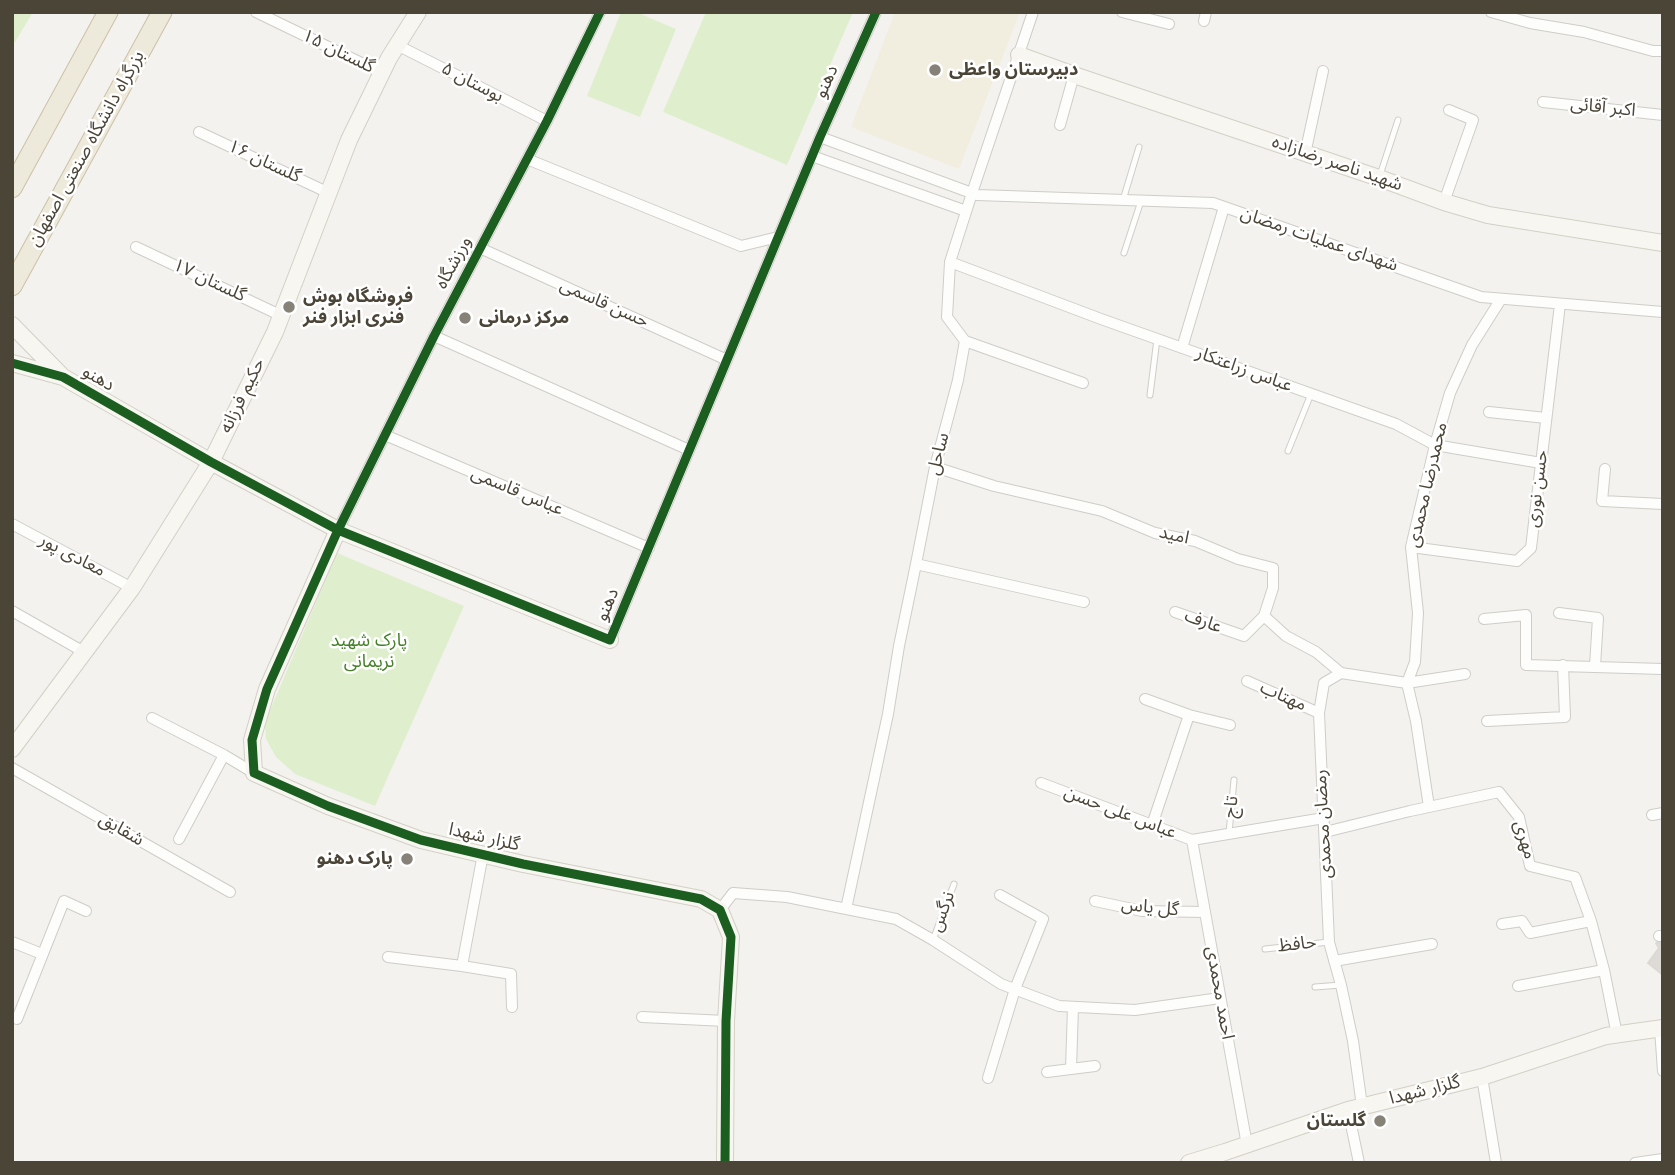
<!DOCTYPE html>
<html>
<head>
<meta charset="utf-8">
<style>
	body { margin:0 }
	#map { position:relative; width:1675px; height:1175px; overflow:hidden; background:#f3f2ee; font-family:Poppins,sans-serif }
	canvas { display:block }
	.frame { position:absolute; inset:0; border:14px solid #4b4538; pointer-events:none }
</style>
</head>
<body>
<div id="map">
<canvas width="1675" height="1175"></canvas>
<div class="frame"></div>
</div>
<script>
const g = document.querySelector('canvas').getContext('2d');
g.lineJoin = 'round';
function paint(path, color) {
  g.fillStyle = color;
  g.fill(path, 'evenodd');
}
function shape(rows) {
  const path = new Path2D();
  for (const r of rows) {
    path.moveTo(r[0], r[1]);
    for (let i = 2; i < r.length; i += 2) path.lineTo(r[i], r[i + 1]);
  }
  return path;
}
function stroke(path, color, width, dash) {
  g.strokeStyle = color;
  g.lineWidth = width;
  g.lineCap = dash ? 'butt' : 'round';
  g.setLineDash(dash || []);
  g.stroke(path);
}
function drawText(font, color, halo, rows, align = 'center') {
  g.font = font + ' Poppins,"Noto Sans Arabic",sans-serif';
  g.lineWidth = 5;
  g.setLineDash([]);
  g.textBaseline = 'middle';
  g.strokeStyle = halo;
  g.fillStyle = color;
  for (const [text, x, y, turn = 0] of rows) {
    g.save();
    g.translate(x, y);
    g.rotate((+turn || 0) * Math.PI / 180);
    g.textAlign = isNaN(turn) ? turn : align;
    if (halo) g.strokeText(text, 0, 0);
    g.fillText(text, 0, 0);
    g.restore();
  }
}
paint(shape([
	[895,12,1020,12,959,169,851,127]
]), '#f1eee0');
paint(shape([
	[12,12,33,12,12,47],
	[621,12,636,12,676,29,640,117,587,96],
	[706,12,853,12,787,165,663,112],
	[337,553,464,606,375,806,295,774,276,757,266,739,265,722]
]), '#dfefce');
const building = shape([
	[1663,941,1663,975,1648,963,1659,948,1656,943,1663,941]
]);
paint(building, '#dddbd6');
stroke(building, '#dcd9d4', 2);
const lane = shape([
	[1380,175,1398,120],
	[1123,200,1139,147],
	[1124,253,1141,201],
	[1150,395,1157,339],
	[1288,451,1311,394],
	[1229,833,1234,780],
	[933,940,954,884],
	[1265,949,1329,942],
	[1315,987,1341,985]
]);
const street = shape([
	[256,12,382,73],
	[1122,12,1169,24],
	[1491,12,1530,23,1584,32,1653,51,1663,51],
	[1204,21,1206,12],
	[397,45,547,121],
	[1543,102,1663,115],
	[1060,125,1074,75],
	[199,132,329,193],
	[820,137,977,195,1213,203,1481,297,1663,312],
	[1305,154,1323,71],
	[812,156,966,211],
	[527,159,741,246,778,237],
	[1444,202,1473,120,1449,110],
	[136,247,282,316],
	[480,248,727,360],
	[950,262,1101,319,1396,424,1435,445,1541,463],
	[434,336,689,450],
	[965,341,1083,383],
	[1182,348,1224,207],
	[1489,412,1546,418],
	[385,435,649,548],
	[935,467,994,486,1102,511,1155,533,1195,541,1238,559,1273,568,1273,588,1264,616,1286,636,1316,652,1341,673],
	[1605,469,1602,501,1663,504],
	[12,524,132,588],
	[338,530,434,336,547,121,600,12],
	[1411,547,1517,561,1531,548,1560,304],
	[916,564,1084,602],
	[12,611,84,652],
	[1175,612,1244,636,1264,616],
	[1559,613,1598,618,1595,666],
	[1484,619,1526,615,1526,665,1663,669],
	[610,640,820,137,876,12],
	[1247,681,1319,713],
	[1145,699,1189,715,1230,725],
	[152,718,224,755,254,773],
	[1487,721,1565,717,1563,665],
	[12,768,230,892],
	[1041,783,1192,840,1324,818],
	[1429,807,1416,721,1407,683,1415,662,1418,613,1411,547,1435,445,1450,393,1472,345,1501,299],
	[1652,815,1663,813],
	[1152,825,1189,715],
	[1325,832,1410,811,1499,792,1519,817,1530,866,1575,877,1591,921,1604,970,1617,1035],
	[179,839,224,755],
	[1192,840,1247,1145],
	[1095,901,1142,911,1205,912],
	[846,909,888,714,899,646,916,564,935,467,958,380,965,341,947,317,950,262,972,193,1033,12],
	[720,910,733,893,787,897,896,919,933,940,1001,984,1059,1006,1135,1010,1220,998],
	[1502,924,1522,921,1530,933,1591,921],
	[1659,936,1663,936],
	[12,942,42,954],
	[388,957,462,966,511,974,512,1007],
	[1334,961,1432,944],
	[462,966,483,854],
	[1518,986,1604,970],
	[642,1017,726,1021],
	[17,1019,64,901,86,911],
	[1660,1029,1663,1071],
	[1071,1069,1073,1007],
	[1047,1072,1095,1066],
	[1482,1077,1496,1163],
	[988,1078,1015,989,1043,919,1000,895],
	[1362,1106,1353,1041,1341,985,1329,942,1319,713,1324,683,1341,673,1407,683,1465,674],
	[1348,1110,1359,1163],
	[1635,1163,1663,1159]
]);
const secondary = shape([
	[1019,55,1074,75,1379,178,1444,202,1488,215,1663,243],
	[12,325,61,375],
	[12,363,63,377,211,462,338,530,610,640],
	[338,530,267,689,252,740,254,773,328,806,421,840,523,864,701,899,720,910,731,937,726,1021,725,1163],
	[12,749,132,588,211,462,275,332,349,140,389,58,418,12],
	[1189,1163,1225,1152,1348,1110,1482,1077,1606,1036,1663,1028]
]);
const highway = shape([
	[12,188,108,12],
	[12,286,162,12]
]);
stroke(lane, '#cfcdc8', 7);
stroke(street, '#cfcdc8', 12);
stroke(secondary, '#d3d0c5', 18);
stroke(highway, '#ccc1a8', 21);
stroke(lane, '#fdfdfc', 5);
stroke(street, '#fdfdfc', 10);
stroke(secondary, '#f7f6f1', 16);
stroke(highway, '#ede9db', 19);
stroke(shape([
	[600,12,547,121,434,336,338,530,267,689,252,740,254,773,328,806,421,840,523,864,701,899,720,910,731,937,726,1021,725,1163],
	[12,363,63,377,211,462,338,530,610,640,820,137,876,12]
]), '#1b5e20', 9);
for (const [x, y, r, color] of [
	[935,70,7,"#868278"],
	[289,307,7,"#868278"],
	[465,318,7,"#868278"],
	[407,859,7,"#868278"],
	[1380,1121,7,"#868278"]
]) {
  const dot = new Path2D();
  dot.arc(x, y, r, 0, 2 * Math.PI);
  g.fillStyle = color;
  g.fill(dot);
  stroke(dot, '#fff', 2.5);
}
drawText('18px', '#4b4538', '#fff', [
	["گلستان ۱۵",338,52,26],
	["دهنو",827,82,-66],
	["بوستان ۵",472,83,27],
	["اکبر آقائی",1603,108,6],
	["بزرگراه دانشگاه صنعتی اصفهان",87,149,-61],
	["گلستان ۱۶",264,162,25],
	["شهید ناصر رضازاده",1337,164,19],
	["شهدای عملیات رمضان",1319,240,19],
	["ورزشگاه",454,263,-62],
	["گلستان ۱۷",209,281,25],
	["حسن قاسمی",604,304,24],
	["عباس زراعتکار",1244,370,20],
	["دهنو",98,379,30],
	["حکیم فرزانه",243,396,-64],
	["ساحل",939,454,-76],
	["محمدرضا محمدی",1428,485,-77],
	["حسن نوری",1538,489,-83],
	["عباس قاسمی",517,492,23],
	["امید",1174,536,13],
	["معادی پور",72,556,28],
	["دهنو",608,605,-67],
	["عارف",1203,622,20],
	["مهتاب",1283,697,24],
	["تاج",1232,807,-84],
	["عباس علی حسن",1120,813,21],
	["رمضان محمدی",1324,824,-93],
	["شقایق",121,830,30],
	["گلزار شهدا",484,838,13],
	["مهری",1524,840,73],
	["گل یاس",1150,908,6],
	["نرگس",943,912,-70],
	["حافظ",1297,945,-6],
	["احمد محمدی",1219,993,80],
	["گلزار شهدا",1425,1091,-14]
]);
drawText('bold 18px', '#4b4538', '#fff', [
	["دبیرستان واعظی",949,70],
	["فروشگاه بوش",303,297],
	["فنری ابزار فنر",303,318],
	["مرکز درمانی",479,318],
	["پارک دهنو",393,859,"right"],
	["گلستان",1366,1121,"right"]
], 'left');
drawText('18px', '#448127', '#fff', [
	["پارک شهید",369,641],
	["نریمانی",369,662]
]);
</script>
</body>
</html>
